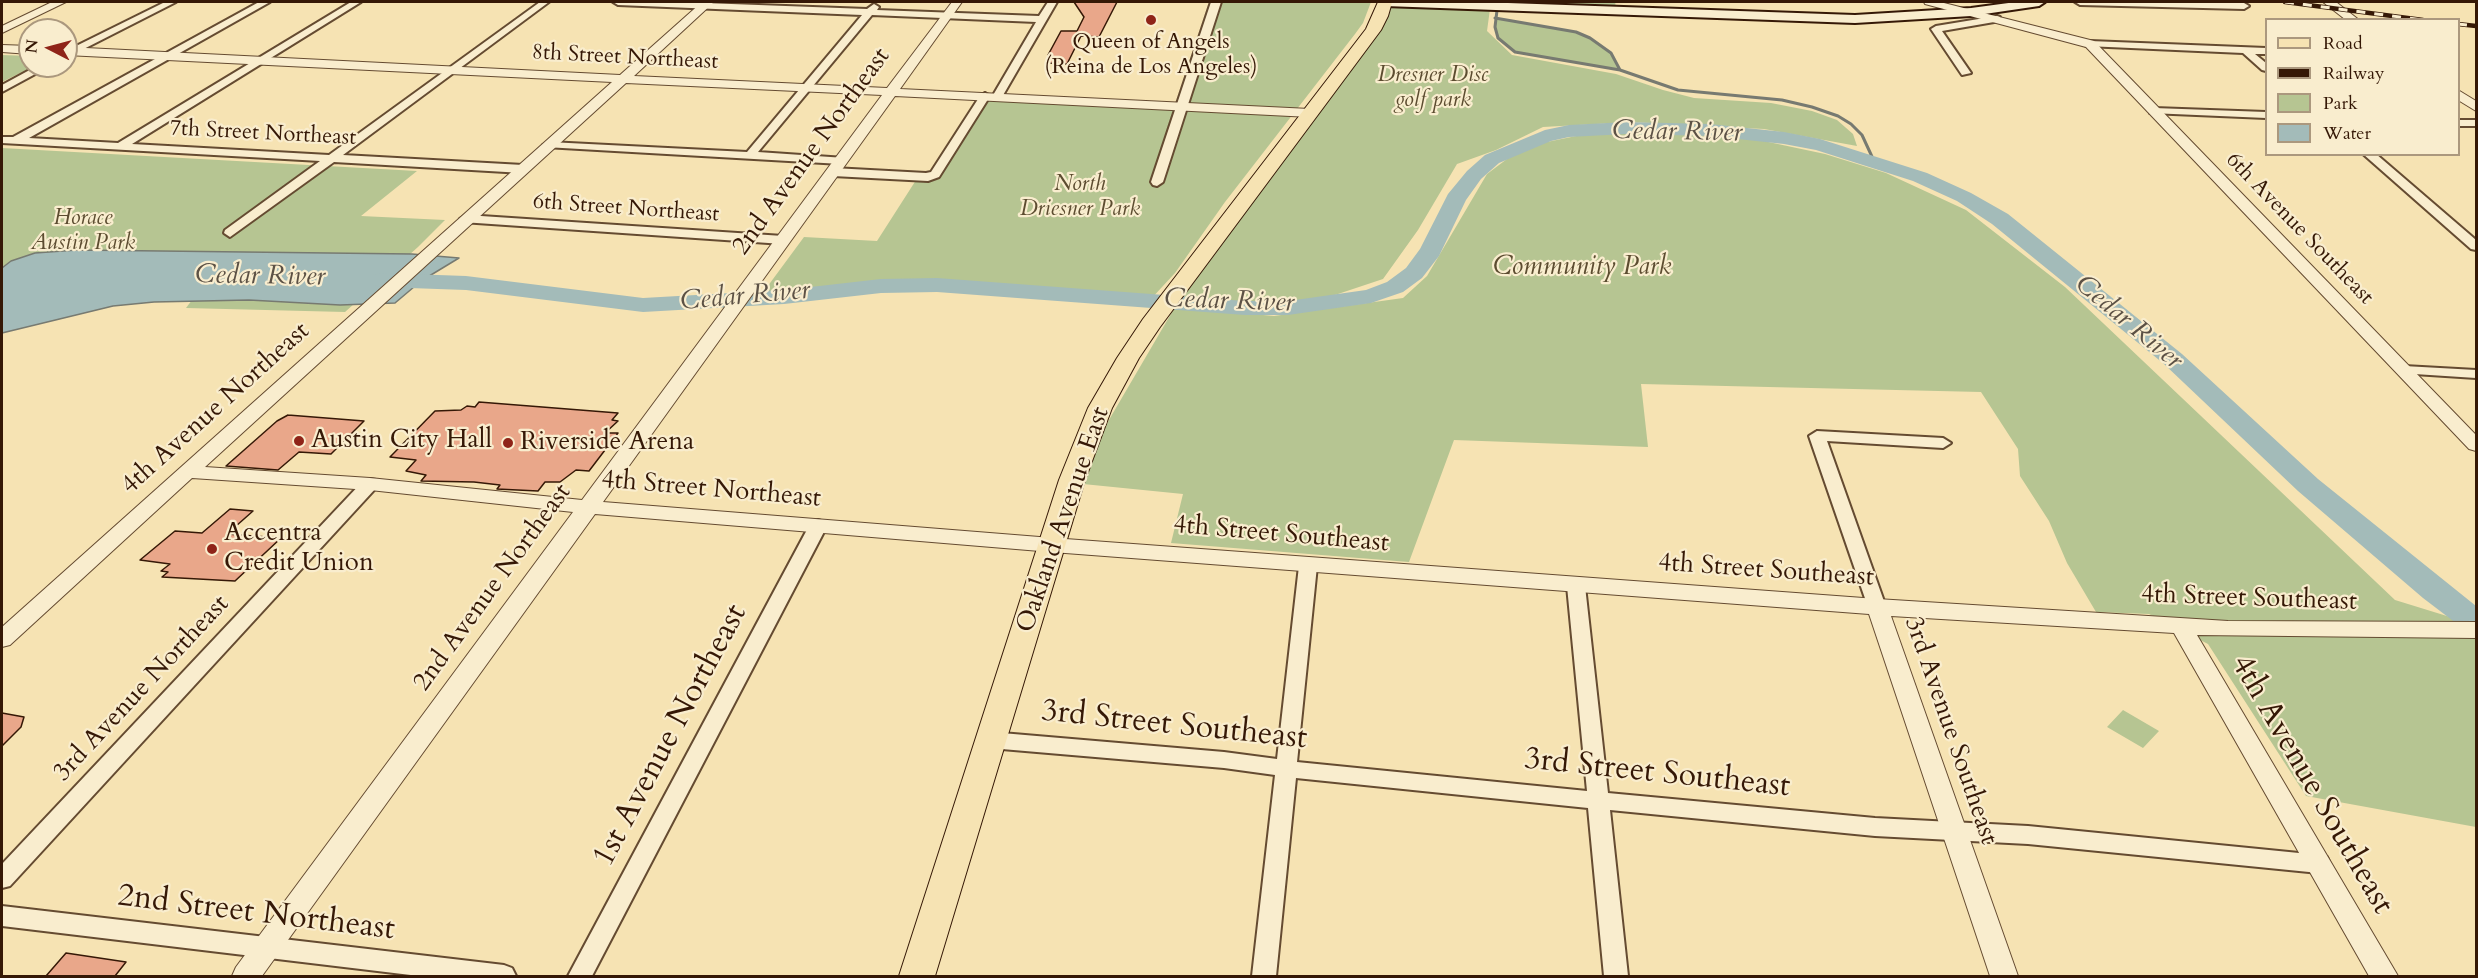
<!DOCTYPE html>
<html>
<head>
<meta charset="utf-8">
<style>
	body { margin:0 }
	#map { position:relative; width:2478px; height:978px; overflow:hidden; background:#f6e3b3; font-family:Cardo,serif }
	canvas { display:block }
	.frame { position:absolute; inset:0; border:3px solid #351806; pointer-events:none }
	.legend { position:absolute; left:2265px; top:18px; width:195px; height:138px; box-sizing:border-box; background:#f9edce; border:2px solid #ab987e; margin:0; padding:8px 10px; list-style:none; font-size:18px; color:#351806 }
	.legend li { display:flex; align-items:center; gap:12px; height:30px }
	.legend b { width:30px; border:2px solid #ab987e }
	.north { position:absolute; left:18px; top:18px; width:60px; height:60px; box-sizing:border-box; background:#f9edce; border:2px solid #ab987e; border-radius:50%; rotate:276deg; font-size:16px; font-weight:700; line-height:24px; text-align:center; color:#351806 }
	.north::after { content:''; display:block; margin:auto; width:21px; height:27px; background:#8f2418; clip-path:polygon(50% 0,100% 100%,50% 72%,0 100%) }
</style>
</head>
<body>
<div id="map">
<canvas width="2478" height="978"></canvas>
<div class="frame"></div>
<ul class="legend">
<li><b style="height:8px;background:#f6e3b3"></b>Road</li>
<li><b style="height:8px;background:#351806"></b>Railway</li>
<li><b style="height:16px;background:#b6c592"></b>Park</li>
<li><b style="height:16px;background:#a3bbb9"></b>Water</li>
</ul>
<div class="north">N</div>
</div>
<script>
const g = document.querySelector('canvas').getContext('2d');
g.lineJoin = 'round';
function paint(path, color) {
  g.fillStyle = color;
  g.fill(path, 'evenodd');
}
function shape(rows) {
  const path = new Path2D();
  for (const r of rows) {
    path.moveTo(r[0], r[1]);
    for (let i = 2; i < r.length; i += 2) path.lineTo(r[i], r[i + 1]);
  }
  return path;
}
function stroke(path, color, width, dash) {
  g.strokeStyle = color;
  g.lineWidth = width;
  g.lineCap = dash ? 'butt' : 'round';
  g.setLineDash(dash || []);
  g.stroke(path);
}
function drawText(font, color, halo, rows, align = 'center') {
  g.font = font + ' Cardo,serif';
  g.lineWidth = 4.5;
  g.setLineDash([]);
  g.textBaseline = 'middle';
  g.strokeStyle = halo;
  g.fillStyle = color;
  for (const [text, x, y, turn = 0] of rows) {
    g.save();
    g.translate(x, y);
    g.rotate((+turn || 0) * Math.PI / 180);
    g.textAlign = isNaN(turn) ? turn : align;
    if (halo) g.strokeText(text, 0, 0);
    g.fillText(text, 0, 0);
    g.restore();
  }
}
paint(shape([
	[1216,2,1371,2,1363,23,1355,34,1225,202,1175,273,1150,300,937,285,881,286,759,298,804,237,877,241,918,177,928,177,985,96,1182,106],
	[1458,2,1615,2,1616,7,1535,5],
	[1390,5,1490,9,1487,31,1512,55,1616,74,1663,90,1694,98,1771,103,1812,111,1837,120,1853,134,1857,146,1764,129,1632,122,1543,127,1496,150,1457,164,1418,230,1383,279,1329,297,1264,304,1180,299],
	[1495,18,1576,32,1590,38,1611,53,1620,70,1515,52,1498,38,1495,27],
	[2,55,30,56,30,66,34,66,2,82],
	[1646,131,1713,134,1759,140,1825,154,1886,173,1966,210,2065,287,2395,600,2476,625,2476,827,2306,796,2208,644,2149,614,2096,612,2067,563,2049,521,2020,476,2018,449,1981,392,1641,384,1648,447,1454,440,1409,562,1171,543,1183,494,1083,484,1106,425,1175,307,1274,316,1403,298,1427,276,1487,174,1511,156,1542,143,1586,134],
	[2,148,417,171,361,216,445,220,418,247,345,312,186,308,192,300,154,302,113,306,2,333],
	[2123,710,2159,731,2143,748,2107,727]
]), '#b6c592');
const water = shape([
	[77,250,412,254,459,258,421,281,395,303,340,305,249,300,154,302,113,306,2,333,2,268,11,261,35,253,77,250]
]);
paint(water, '#a3bbb9');
stroke(water, '#777a71', 1.5);
stroke(shape([
	[1498,2,1495,27,1498,38,1515,52,1620,70,1678,90,1782,100,1812,107,1838,116,1851,124,1862,135,1874,161],
	[1495,18,1576,32,1590,38,1611,53,1620,70]
]), '#777a71', 3);
paint(shape([
	[1626,122,1710,124,1784,132,1820,139,1927,173,1971,193,2008,214,2182,354,2318,479,2476,606,2476,633,2465,630,2423,598,2298,491,2164,364,1992,224,1957,201,1913,181,1816,150,1784,144,1710,136,1626,134,1569,137,1551,141,1499,163,1481,179,1466,200,1439,256,1422,278,1403,292,1371,303,1288,315,1245,315,937,292,881,293,784,304,643,312,466,290,381,287,373,285,369,280,373,275,381,273,466,276,643,298,784,290,881,279,937,278,1245,301,1288,301,1366,290,1387,282,1406,268,1420,249,1448,194,1467,171,1485,155,1545,130,1569,125,1626,122]
]), '#a3bbb9');
const building = shape([
	[1074,2,1117,2,1099,37,1081,36,1067,64,1047,63,1052,55,1048,55,1061,31,1077,31,1084,17,1074,2],
	[479,402,618,413,612,420,618,421,605,433,618,433,589,471,576,470,560,482,545,482,538,491,497,489,500,485,474,482,421,481,426,475,406,471,416,460,390,457,435,411,461,410,467,406,475,407,479,402],
	[288,415,364,421,331,454,299,452,278,470,226,466,277,421,288,415],
	[230,509,253,511,227,534,281,538,235,581,162,577,168,572,161,571,170,564,140,560,175,531,202,533,230,509],
	[2,713,24,717,21,727,2,746,2,713],
	[66,953,126,962,115,976,46,976,66,953]
]);
paint(building, '#e9a78a');
stroke(building, '#351806', 1.5);
const minor = shape([
	[165,2,176,2,66,58,66,51,165,2],
	[259,2,270,2,29,138,118,143,351,2,361,2,132,144,329,155,540,2,549,2,343,155,523,165,529,169,523,173,334,162,230,237,224,233,225,230,320,161,2,143,2,137,13,137,259,2],
	[613,2,677,2,867,9,874,4,879,7,877,10,1039,16,1048,2,1057,2,1002,97,997,100,992,97,1036,22,872,15,758,152,845,158,847,160,841,164,545,147,543,145,549,142,747,152,862,15,618,5,613,2],
	[1211,2,1221,2,1163,182,1157,186,1153,185,1151,182,1211,2],
	[2075,2,2176,2,2244,3,2249,6,2244,9,2080,5,2075,2],
	[1997,16,2000,17,2000,21,1942,31,1971,73,1962,75,1931,29,1936,26,1997,16],
	[2090,41,2266,48,2266,54,2255,54,2266,63,2266,71,2262,70,2243,53,2086,46,2085,44,2090,41],
	[37,66,50,66,2,92,2,85,37,66],
	[985,93,990,96,939,177,928,181,833,176,827,172,833,168,926,173,931,172,980,96,985,93],
	[2154,108,2266,112,2266,118,2150,113,2150,109,2154,108],
	[2458,120,2476,120,2476,126,2458,126,2458,120],
	[2363,154,2376,154,2476,240,2476,250,2471,249,2363,154],
	[466,215,783,236,789,240,783,244,462,222,460,219,466,215],
	[2404,366,2476,370,2476,378,2399,373,2397,370,2404,366],
	[1817,431,1943,438,1951,443,1943,448,1827,441,1886,607,1883,612,1877,613,1871,612,1868,607,1809,436,1817,431],
	[370,479,376,480,378,484,376,488,10,886,2,888,2,864,364,480,370,479],
	[818,520,824,522,827,526,592,976,568,976,809,526,812,522,818,520],
	[1308,560,1314,562,1317,566,1297,762,1587,791,1567,586,1570,582,1576,580,1582,582,1585,586,1608,793,1875,818,2028,826,2319,855,2327,857,2330,864,2327,871,2319,873,2028,844,1875,836,1610,810,1628,976,1604,976,1588,808,1296,778,1276,976,1252,976,1275,775,1224,768,990,748,983,746,980,740,983,734,990,732,1224,752,1277,759,1299,566,1302,562,1308,560],
	[2,906,504,965,512,968,516,976,419,976,2,926,2,906]
]);
const tertiary = shape([
	[52,2,66,2,2,33,2,26,52,2],
	[702,2,714,2,634,76,887,88,952,2,962,2,900,89,1310,109,1317,113,1310,117,895,96,603,502,1052,538,1877,599,2228,621,2476,622,2476,638,2197,635,2398,976,2369,976,2174,633,1891,616,2018,976,1990,976,1869,614,1052,552,595,514,262,976,232,976,236,967,573,512,370,490,192,478,10,645,2,647,2,627,612,82,66,55,66,47,620,75,702,2],
	[626,83,882,95,582,500,370,478,205,467,626,83],
	[1924,2,1940,2,2094,41,2476,435,2476,451,2469,449,2086,47,1925,4,1924,2],
	[2323,2,2336,2,2359,20,2346,20,2323,2],
	[2,45,30,46,30,54,2,52,2,45],
	[2458,90,2476,101,2476,111,2458,100,2458,90]
]);
const secondary = shape([
	[1379,2,1479,2,1855,15,1971,8,2016,2,2045,2,2039,6,1971,16,1855,23,1385,6,1379,2]
]);
const primary = shape([
	[1378,2,1392,2,1388,16,1381,30,1160,327,1139,358,1112,408,1085,480,935,976,899,976,1059,480,1088,408,1117,358,1143,319,1366,29,1378,2]
]);
stroke(minor, '#654b31', 4);
stroke(tertiary, '#654b31', 2);
stroke(secondary, '#351806', 4);
stroke(primary, '#351806', 2);
paint(minor, '#f9edce');
paint(tertiary, '#f9edce');
paint(secondary, '#f9edce');
paint(primary, '#f6e3b3');
const rail = shape([
	[2285,2,2423,20],
	[2458,24,2476,26]
]);
stroke(rail, '#351806', 4.5);
stroke(rail, '#f9edce', 3, [9]);
for (const [x, y, r, color] of [
	[1151,20,6,"#8f2418"],
	[299,441,6,"#8f2418"],
	[508,443,6,"#8f2418"],
	[212,549,6,"#8f2418"]
]) {
  const dot = new Path2D();
  dot.arc(x, y, r, 0, 2 * Math.PI);
  g.fillStyle = color;
  g.fill(dot);
  stroke(dot, '#f9edce', 2);
}
drawText('22px', '#351806', '#f9edce', [
	["Queen of Angels",1151,43],
	["(Reina de Los Angeles)",1151,68]
]);
drawText('22px', '#351806', '#f9edce', [
	["8th Street Northeast",625,58,3],
	["7th Street Northeast",263,134,3],
	["6th Street Northeast",626,209,4],
	["6th Avenue Southeast",2299,229,46]
]);
drawText('italic 22px', '#5c4c30', '#f9edce', [
	["Dresner Disc",1433,76],
	["golf park",1433,101],
	["North",1080,185],
	["Driesner Park",1080,210],
	["Horace",83,219],
	["Austin Park",83,244]
]);
drawText('26px', '#351806', '#f9edce', [
	["2nd Avenue Northeast",812,152,-54],
	["4th Avenue Northeast",216,409,-42],
	["4th Street Northeast",711,490,5],
	["Oakland Avenue East",1064,520,-71],
	["4th Street Southeast",1281,535,5],
	["4th Street Southeast",1766,571,4],
	["2nd Avenue Northeast",493,588,-54],
	["4th Street Southeast",2249,599,2],
	["3rd Avenue Northeast",142,689,-47],
	["3rd Avenue Southeast",1950,731,71]
]);
drawText('italic 26px', '#5c4c30', '#f9edce', [
	["Community Park",1582,268]
]);
drawText('26px', '#351806', '#f9edce', [
	["Austin City Hall",311,441],
	["Riverside Arena",520,443],
	["Accentra",224,534],
	["Credit Union",224,564]
], 'left');
drawText('italic 27px', '#5c5145', '#f9edce', [
	["Cedar River",1677,133,1],
	["Cedar River",260,277,1],
	["Cedar River",745,297,-5],
	["Cedar River",1229,302,2],
	["Cedar River",2128,323,40]
]);
drawText('32px', '#351806', '#f9edce', [
	["3rd Street Southeast",1174,726,6],
	["1st Avenue Northeast",671,736,-62],
	["3rd Street Southeast",1657,774,6],
	["4th Avenue Southeast",2311,785,60],
	["2nd Street Northeast",256,914,7]
]);
</script>
</body>
</html>
